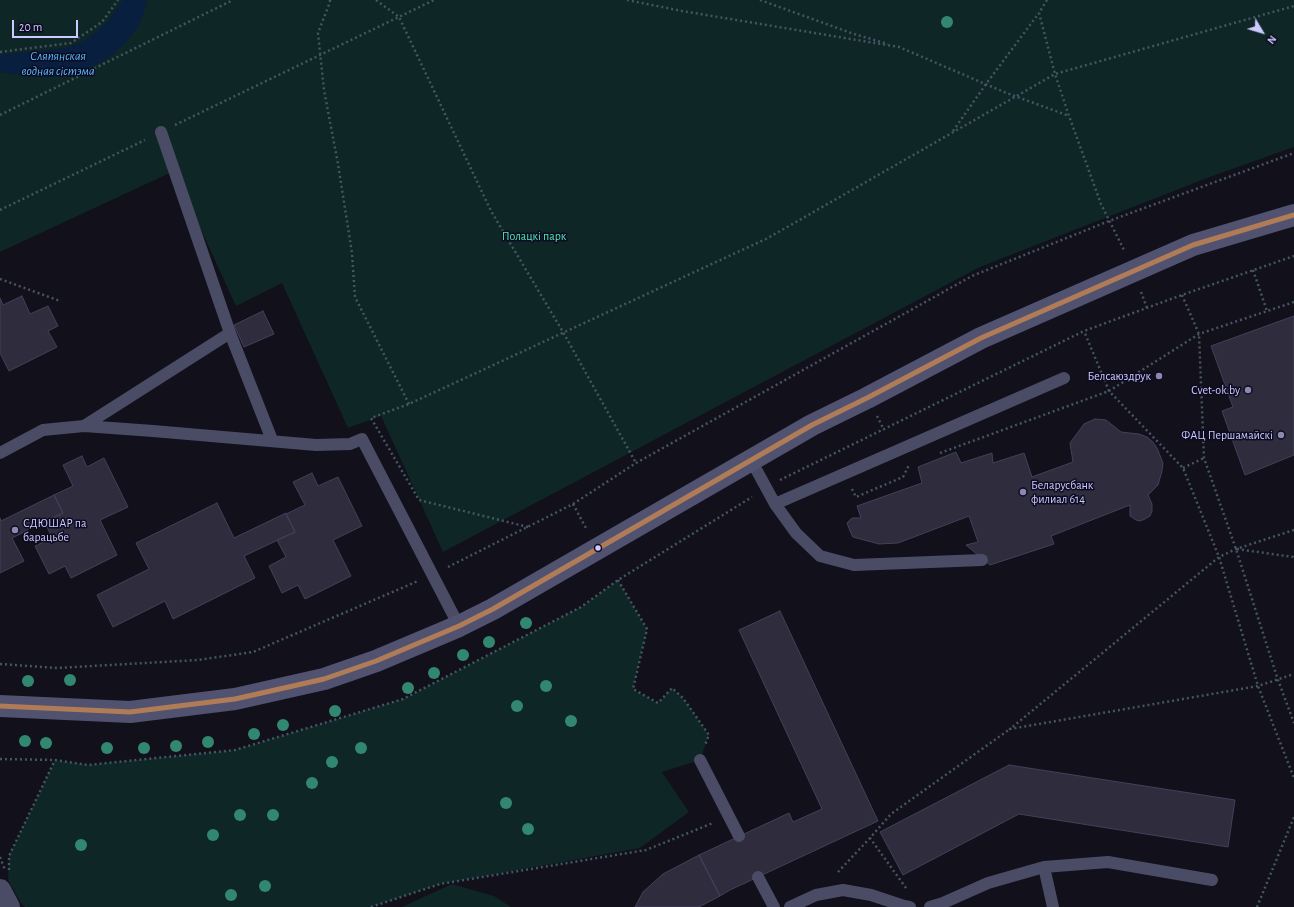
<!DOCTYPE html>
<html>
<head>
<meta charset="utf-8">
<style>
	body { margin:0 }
	#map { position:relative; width:1294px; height:907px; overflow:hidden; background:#11101b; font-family:"Alegreya Sans",sans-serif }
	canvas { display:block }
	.north { position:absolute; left:1242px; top:12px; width:40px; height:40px; -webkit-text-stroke:3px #0d0b20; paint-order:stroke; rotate:128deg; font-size:11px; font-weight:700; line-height:16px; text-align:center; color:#cdcaff }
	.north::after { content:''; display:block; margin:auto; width:14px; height:18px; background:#cdcaff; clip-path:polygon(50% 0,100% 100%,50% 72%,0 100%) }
	.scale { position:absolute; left:12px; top:20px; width:66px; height:18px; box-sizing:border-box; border:2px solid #cdcaff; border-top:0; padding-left:5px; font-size:12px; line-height:14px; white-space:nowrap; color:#cdcaff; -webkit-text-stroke:3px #0d0b20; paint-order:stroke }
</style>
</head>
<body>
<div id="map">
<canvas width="1294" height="907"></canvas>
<div class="north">N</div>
<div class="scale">20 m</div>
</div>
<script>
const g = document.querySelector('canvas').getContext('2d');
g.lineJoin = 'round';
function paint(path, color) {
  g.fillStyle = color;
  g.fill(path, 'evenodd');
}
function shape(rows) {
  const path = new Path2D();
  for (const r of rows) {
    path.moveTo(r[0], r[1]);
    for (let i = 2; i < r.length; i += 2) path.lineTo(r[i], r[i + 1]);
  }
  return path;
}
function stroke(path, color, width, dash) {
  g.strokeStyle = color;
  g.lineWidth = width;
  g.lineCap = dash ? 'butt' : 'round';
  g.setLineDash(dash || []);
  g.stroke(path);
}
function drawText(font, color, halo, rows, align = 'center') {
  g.font = font + ' "Alegreya Sans",sans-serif';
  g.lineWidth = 3;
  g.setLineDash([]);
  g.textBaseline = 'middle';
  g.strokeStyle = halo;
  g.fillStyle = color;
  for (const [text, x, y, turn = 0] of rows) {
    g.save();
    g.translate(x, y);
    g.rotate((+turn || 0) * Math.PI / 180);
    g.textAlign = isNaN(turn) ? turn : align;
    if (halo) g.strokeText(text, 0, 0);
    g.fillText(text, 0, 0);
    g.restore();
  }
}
paint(shape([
	[0,0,1294,0,1294,147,1207,178,980,267,443,552,381,416,348,428,282,283,236,306,174,171,0,252],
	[618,580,647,629,633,689,658,703,672,688,683,698,709,735,700,760,662,772,689,812,640,848,440,884,371,907,25,907,21,903,8,880,9,856,55,760,88,765,235,750,403,699,581,607],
	[452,884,494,896,511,907,402,907]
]), '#0e2626');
paint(shape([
	[123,0,147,0,141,21,137,28,125,43,110,56,101,62,81,72,60,77,37,77,0,72,0,55,66,48,74,45,84,41,94,34,110,19]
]), '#081f3f');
const building = shape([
	[22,296,30,314,48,306,58,326,48,331,57,347,9,371,0,353,0,298,3,305,22,296],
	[263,311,274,334,244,347,234,325,263,311],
	[1294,316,1294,455,1245,475,1222,411,1233,407,1211,346,1294,316],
	[1095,419,1106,420,1121,432,1139,434,1147,437,1153,442,1157,448,1163,463,1162,471,1158,485,1148,495,1152,504,1152,511,1150,516,1145,519,1140,521,1136,520,1130,516,1130,505,1051,536,1054,544,990,565,966,545,978,542,969,516,898,543,879,544,853,537,850,531,847,523,852,518,861,518,857,506,922,483,918,467,956,452,961,463,992,453,993,463,1024,453,1032,477,1073,462,1070,443,1084,424,1095,419],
	[82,456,87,467,104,458,128,507,100,520,117,555,71,578,65,566,49,574,35,546,52,538,45,522,63,513,54,495,73,486,63,465,82,456],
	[312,473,318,486,338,477,362,526,333,540,351,576,305,599,298,585,282,593,269,566,286,557,277,540,295,532,286,514,305,505,293,482,312,473],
	[54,495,63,513,12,538,24,561,0,573,0,518,1,521,54,495],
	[217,503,234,538,286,513,295,532,244,556,255,578,173,619,165,601,113,627,97,595,149,569,136,543,217,503],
	[780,611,878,821,730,890,720,896,699,855,789,813,793,822,822,809,739,630,780,611],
	[1009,765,1235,800,1228,847,1019,814,903,875,880,832,1009,765],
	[699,855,720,896,699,907,635,907,643,892,663,874,699,855]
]);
paint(building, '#2f2c3e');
stroke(building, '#43415a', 1);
stroke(shape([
	[330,0,330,2,318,33,324,90,338,164,352,253,355,297,409,404],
	[376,0,399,17,491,211,563,332,636,463],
	[627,0,682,11,899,47,1004,92,1069,116],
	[760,0,854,34,888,44],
	[1047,0,1039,13,1055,74,1069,116,1101,204,1125,252],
	[0,52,71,43,102,22,118,0],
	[0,115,233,0],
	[175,125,434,0],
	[953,131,986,84,1039,13],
	[0,210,145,140],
	[1253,270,1267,311],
	[0,279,60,301],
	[1141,292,1147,308],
	[1182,295,1199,334,1204,458,1236,549,1278,680,1294,723],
	[1294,302,1199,334,1109,391,1183,468,1219,557,1258,686,1294,778],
	[877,416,884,430],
	[940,453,1109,391,1084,331],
	[1183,468,1204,458],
	[780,480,1084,331,1182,295,1294,256],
	[852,489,856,497,903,477,909,465],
	[573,504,587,530],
	[528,527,419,500,371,418,409,404,768,238,1055,74,1294,6],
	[1294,530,1236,549,1219,557,1010,729,1258,686,1294,674],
	[1237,549,1293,557,1294,558],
	[448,567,573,504,636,463,972,276,1109,221,1294,153],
	[618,580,647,629,633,689,658,703,672,688,683,698,709,735,705,745],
	[0,664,57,668,198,660,253,652,418,581],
	[0,759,55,760,88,765,235,750,403,699,581,607,618,580,752,497],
	[0,857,5,870],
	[9,870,9,856,55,760],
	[838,872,870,838],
	[906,888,870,838,891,814,1010,729],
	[371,907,440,884,646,850,713,823],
	[1257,907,1294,817]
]), '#445663', 2.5, [2, 3]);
stroke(shape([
	[161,132,230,333],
	[84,426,230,333,272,440],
	[0,453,43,430,84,426,153,431,316,445,350,444,362,439,459,626],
	[751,460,775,504,796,533,820,556,854,565,982,560],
	[775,504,1064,378],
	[700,760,739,836],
	[1044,867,1053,907],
	[758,877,774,907],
	[790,907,816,895,843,890,871,895,901,905,910,907],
	[930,907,943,903,988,883,1044,867,1108,862,1212,880]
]), '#4a4b65', 12);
stroke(shape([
	[0,890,9,907]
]), '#4a4b65', 22);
stroke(shape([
	[0,706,130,712,235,699,324,679,376,661,459,626,493,609,812,425,867,398,981,338,1193,245,1294,215]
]), '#515170', 22);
stroke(shape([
	[0,706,130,712,235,699,324,679,376,661,459,626,493,609,812,425,867,398,981,338,1193,245,1294,215]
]), '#b07c57', 5);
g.fillStyle = '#328771';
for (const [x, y] of [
	[947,22],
	[526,623],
	[489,642],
	[463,655],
	[434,673],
	[70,680],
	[28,681],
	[546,686],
	[408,688],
	[517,706],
	[335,711],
	[571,721],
	[283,725],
	[254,734],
	[25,741],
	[208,742],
	[46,743],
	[176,746],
	[107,748],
	[144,748],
	[361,748],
	[332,762],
	[312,783],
	[506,803],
	[240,815],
	[273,815],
	[528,829],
	[213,835],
	[81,845],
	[265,886],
	[231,895]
]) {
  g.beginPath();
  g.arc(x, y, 6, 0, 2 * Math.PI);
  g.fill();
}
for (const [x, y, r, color] of [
	[1159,376,4,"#8b89af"],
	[1248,390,4,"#8b89af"],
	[1281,435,4,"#8b89af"],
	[1023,492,4,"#8b89af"],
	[15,530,4,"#8b89af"],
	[598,548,3.5,"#cdcaff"]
]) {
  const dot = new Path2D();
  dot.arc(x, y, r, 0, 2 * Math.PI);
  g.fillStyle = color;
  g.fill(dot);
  stroke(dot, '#0d0b20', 1.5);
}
drawText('12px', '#4de8b8', '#0d0b20', [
	["Полацкі парк",534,236]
]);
drawText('12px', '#cdcaff', '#0d0b20', [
	["Белсаюздрук",1151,376],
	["Cvet-ok.by",1240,390],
	["ФАЦ Першамайскі",1273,435],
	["Беларусбанк",1031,485,"left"],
	["филиал 614",1031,499,"left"],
	["СДЮШАР па",23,523,"left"],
	["барацьбе",23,537,"left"]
], 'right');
drawText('italic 13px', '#58bcff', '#0d0b20', [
	["Сляпянская",58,56],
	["водная сістэма",58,71]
]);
</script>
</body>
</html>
